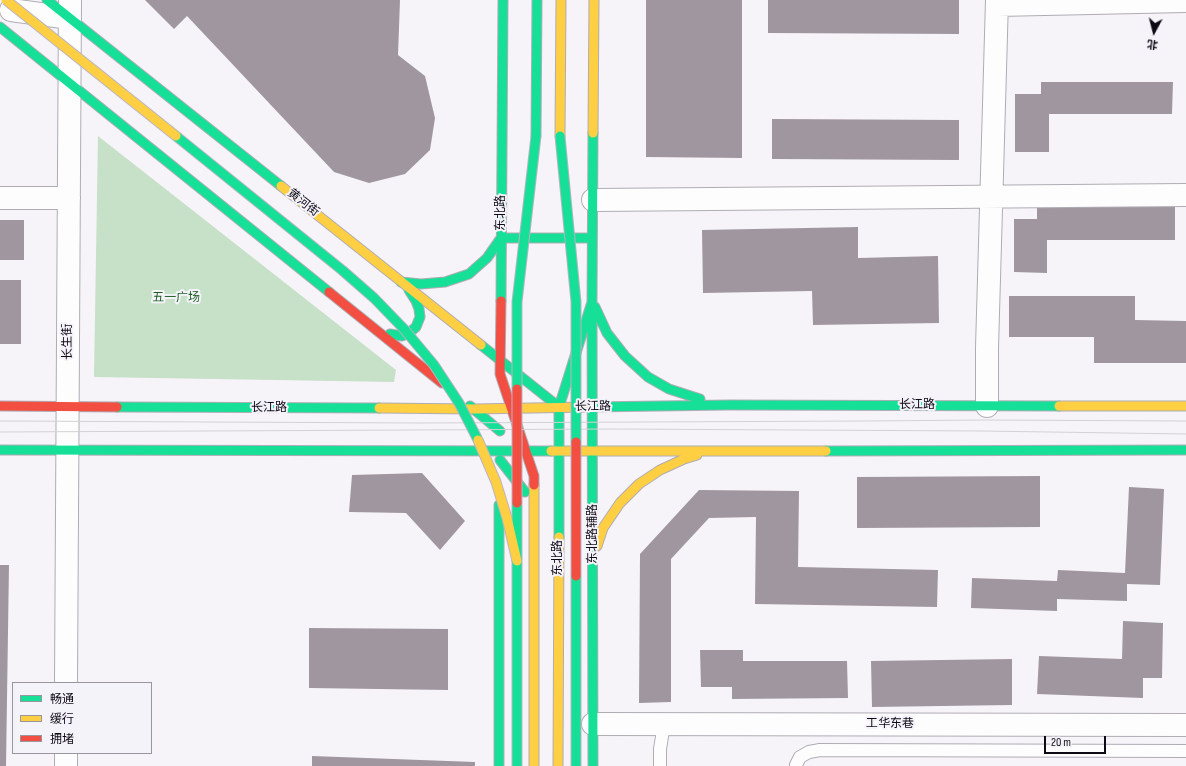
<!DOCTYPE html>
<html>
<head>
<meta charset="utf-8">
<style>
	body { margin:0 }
	#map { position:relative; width:1186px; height:766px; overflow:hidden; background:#f6f4f9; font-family:"Sofia Sans Condensed","Noto Sans SC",sans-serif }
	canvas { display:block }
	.legend { position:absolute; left:12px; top:682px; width:140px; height:72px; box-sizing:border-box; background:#f5f3fa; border:1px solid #99969e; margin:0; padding:5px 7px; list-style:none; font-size:12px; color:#0e0a15 }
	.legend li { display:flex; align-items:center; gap:8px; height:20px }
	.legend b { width:20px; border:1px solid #99969e }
	.north { position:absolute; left:1134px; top:12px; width:40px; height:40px; -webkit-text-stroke:3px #f5f3fa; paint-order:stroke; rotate:187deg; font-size:11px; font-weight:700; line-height:16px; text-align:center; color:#0e0a15 }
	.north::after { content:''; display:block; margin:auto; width:14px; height:18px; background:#0e0a15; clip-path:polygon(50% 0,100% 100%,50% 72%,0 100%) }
	.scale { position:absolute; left:1044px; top:736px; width:62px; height:18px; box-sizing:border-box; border:2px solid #0e0a15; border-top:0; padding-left:5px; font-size:12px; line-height:14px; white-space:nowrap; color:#0e0a15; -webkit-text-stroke:3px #f5f3fa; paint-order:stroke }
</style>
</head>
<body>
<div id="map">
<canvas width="1186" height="766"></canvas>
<ul class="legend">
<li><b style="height:5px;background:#16e098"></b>畅通</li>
<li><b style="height:5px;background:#ffcf43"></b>缓行</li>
<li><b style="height:5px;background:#f24e42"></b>拥堵</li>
</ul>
<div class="north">北</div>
<div class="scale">20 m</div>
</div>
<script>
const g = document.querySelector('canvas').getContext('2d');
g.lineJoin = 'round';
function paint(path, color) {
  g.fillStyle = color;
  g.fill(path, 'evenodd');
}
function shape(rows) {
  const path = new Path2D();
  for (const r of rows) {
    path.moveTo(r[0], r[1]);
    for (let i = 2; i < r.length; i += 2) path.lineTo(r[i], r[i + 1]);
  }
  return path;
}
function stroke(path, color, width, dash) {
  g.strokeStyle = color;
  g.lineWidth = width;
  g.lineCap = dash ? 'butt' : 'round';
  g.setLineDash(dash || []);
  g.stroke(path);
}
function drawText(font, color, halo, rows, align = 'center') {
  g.font = font + ' "Sofia Sans Condensed","Noto Sans SC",sans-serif';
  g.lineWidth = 4;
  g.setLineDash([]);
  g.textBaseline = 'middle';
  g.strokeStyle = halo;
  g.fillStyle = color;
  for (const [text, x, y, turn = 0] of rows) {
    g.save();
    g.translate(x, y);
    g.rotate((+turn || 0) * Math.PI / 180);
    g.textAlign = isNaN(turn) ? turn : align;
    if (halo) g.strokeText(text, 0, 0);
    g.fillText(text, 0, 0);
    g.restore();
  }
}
paint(shape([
	[98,136,396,370,394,382,94,377]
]), '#c7e0c8');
paint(shape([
	[145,0,400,0,398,55,425,76,435,118,430,150,405,174,369,183,334,172,187,16,174,29],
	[646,0,742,0,742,158,646,157],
	[768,0,959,0,959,34,768,33],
	[1041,82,1173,82,1172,114,1049,114,1049,152,1015,152,1015,94,1041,94],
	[772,119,959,120,959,160,772,159],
	[1037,204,1175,204,1175,240,1047,240,1047,273,1014,272,1014,219,1037,219],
	[0,220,24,220,24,260,0,260],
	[858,227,858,258,938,256,939,323,813,325,812,291,703,293,702,230],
	[0,280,21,280,21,344,0,344],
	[1009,296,1135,296,1135,320,1186,321,1186,363,1094,363,1094,337,1009,337],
	[422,473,465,521,440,550,406,513,349,512,352,475],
	[1040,476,1040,527,857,528,857,477],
	[1129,487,1164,489,1160,585,1127,584,1127,601,1057,599,1057,611,971,608,972,578,1057,581,1058,570,1125,573],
	[699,490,799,491,798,567,938,570,937,607,755,604,756,517,709,518,671,559,671,702,639,703,640,554],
	[0,565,9,565,6,766,0,766],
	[1123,621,1163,623,1162,678,1143,678,1143,698,1037,694,1039,656,1122,659],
	[309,628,448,629,448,690,309,688],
	[700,650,743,650,743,661,847,661,848,698,732,699,732,687,701,687],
	[1012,659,1012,705,872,707,871,661],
	[312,756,475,762,475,766,312,766]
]), '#a096a0');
const lane = shape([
	[796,765,800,757,809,752,820,750,1186,751],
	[660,766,660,749,664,724]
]);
const street = shape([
	[997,5,1186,1],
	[11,10,70,18],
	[0,198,69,198],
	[593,200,1186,195],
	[987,406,987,348,997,0],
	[66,683,70,0],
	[593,724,1186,725],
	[66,766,66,753]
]);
const fast = shape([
	[47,0,281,186],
	[0,27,329,292],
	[536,136,537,0],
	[506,238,589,238],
	[401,282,421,284,445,282,469,274,487,258,501,238],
	[501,301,503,0],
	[592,307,593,766],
	[595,307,607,333,625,356,648,377,669,389,700,399],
	[390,334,402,336,409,333,416,327,420,317,419,309,416,301,409,290],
	[481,345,559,407],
	[470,406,500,431],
	[117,407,379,408],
	[590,407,729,405,1059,406],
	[0,450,551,451],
	[826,451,1186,450],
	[500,460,525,492],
	[499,505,499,766],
	[559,537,559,407,592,302,593,133]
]);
const slow = shape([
	[593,133,594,0],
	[560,136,561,0],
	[281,186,481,345],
	[1059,406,1186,406],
	[379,408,474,409,590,407],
	[551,451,826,451],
	[534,485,534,766],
	[597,546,603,528,620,503,639,484,660,470,684,459,697,455],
	[558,766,559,537]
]);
const jam = shape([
	[329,292,442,383],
	[501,301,500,374,534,476,534,485],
	[0,406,117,407]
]);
stroke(lane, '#afacb4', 14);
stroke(street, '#afacb4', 24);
stroke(fast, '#afacb4', 11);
stroke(slow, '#afacb4', 11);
stroke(jam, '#afacb4', 11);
stroke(lane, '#fefdfe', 12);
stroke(street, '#fefdfe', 22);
stroke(fast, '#16e098', 9);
stroke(slow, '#ffcf43', 9);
stroke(jam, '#f24e42', 9);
stroke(shape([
	[0,421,420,423,863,421,986,420,1186,421],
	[0,432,613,429,982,431,1186,434]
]), '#d2d1d4', 1);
const fastBridge = shape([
	[176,136,342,270,374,298,404,329,434,365,459,403,478,440],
	[560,136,576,302,576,442],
	[517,389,517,302,536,136],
	[517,503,517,766],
	[576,576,576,766]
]);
const slowBridge = shape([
	[6,0,176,136],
	[478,440,496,482,507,518,517,561]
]);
const jamBridge = shape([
	[517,389,517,503],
	[576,442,576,576]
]);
stroke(fastBridge, '#b9b4c3', 11, []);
stroke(slowBridge, '#b9b4c3', 11, []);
stroke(jamBridge, '#b9b4c3', 11, []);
stroke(fastBridge, '#16e098', 9);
stroke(slowBridge, '#ffcf43', 9);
stroke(jamBridge, '#f24e42', 9);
drawText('12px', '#0e0a15', '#f5f3fa', [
	["黄河街",303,203,38],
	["东北路",501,213,-90],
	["长生街",68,342,-90],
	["长江路",917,405],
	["长江路",593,407,-1],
	["长江路",269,408],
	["东北路辅路",593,534,-90],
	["东北路",558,558,-90],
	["工华东巷",890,724]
]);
drawText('12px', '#1a5f1d', '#f5f3fa', [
	["五一广场",176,298]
]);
</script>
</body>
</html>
